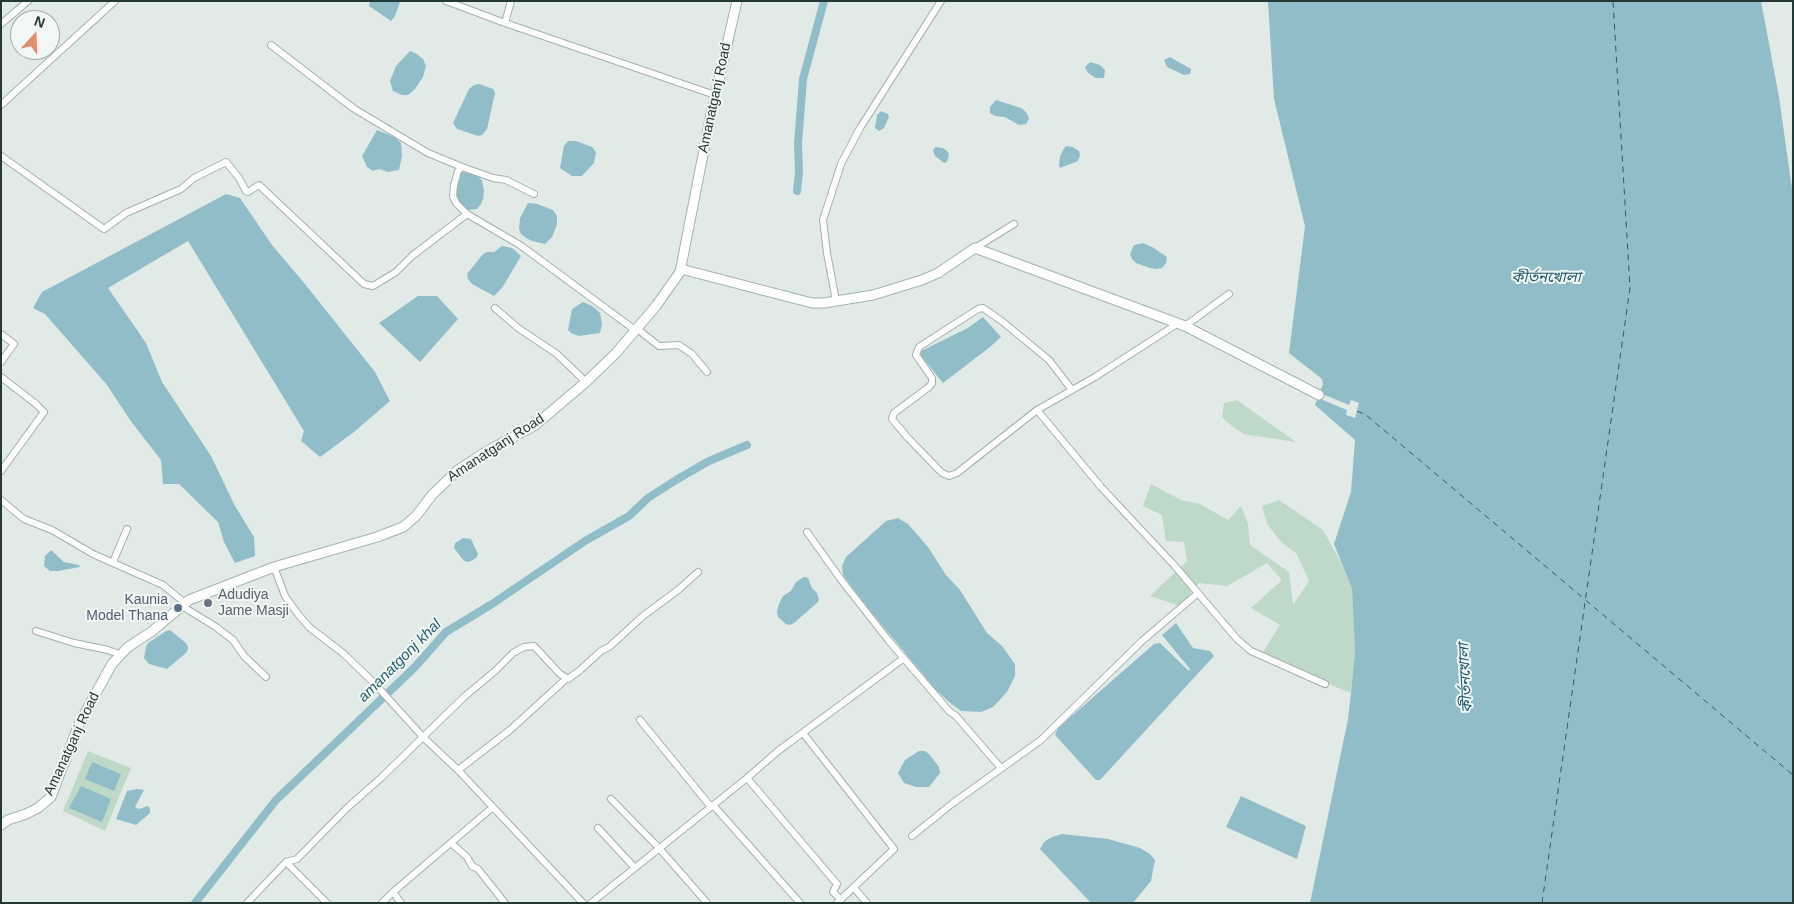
<!DOCTYPE html>
<html>
<head>
<meta charset="utf-8">
<style>
	body { margin:0 }
	#map { position:relative; width:1794px; height:904px; overflow:hidden; background:#e2eae7; font-family:Arial,sans-serif }
	canvas { display:block }
	.frame { position:absolute; inset:0; border:2px solid #243935; pointer-events:none }
	.north { position:absolute; left:10px; top:10px; width:50px; height:50px; box-sizing:border-box; background:#f2f7f5; border:1px solid #a0aba8; border-radius:50%; rotate:20deg; font-size:14px; font-weight:700; line-height:20px; text-align:center; color:#243935 }
	.north::after { content:''; display:block; margin:auto; width:18px; height:22px; background:#e18e6a; clip-path:polygon(50% 0,100% 100%,50% 72%,0 100%) }
</style>
</head>
<body>
<div id="map">
<canvas width="1794" height="904"></canvas>
<div class="frame"></div>
<div class="north">N</div>
</div>
<script>
const g = document.querySelector('canvas').getContext('2d');
g.lineJoin = 'round';
function paint(path, color) {
  g.fillStyle = color;
  g.fill(path, 'evenodd');
}
function shape(rows) {
  const path = new Path2D();
  for (const r of rows) {
    path.moveTo(r[0], r[1]);
    for (let i = 2; i < r.length; i += 2) path.lineTo(r[i], r[i + 1]);
  }
  return path;
}
function stroke(path, color, width, dash) {
  g.strokeStyle = color;
  g.lineWidth = width;
  g.lineCap = dash ? 'butt' : 'round';
  g.setLineDash(dash || []);
  g.stroke(path);
}
function drawText(font, color, halo, rows, align = 'center') {
  g.font = font + ' Arial,"Noto Sans Bengali",sans-serif';
  g.lineWidth = 4;
  g.setLineDash([]);
  g.textBaseline = 'middle';
  g.strokeStyle = halo;
  g.fillStyle = color;
  for (const [text, x, y, turn = 0] of rows) {
    g.save();
    g.translate(x, y);
    g.rotate((+turn || 0) * Math.PI / 180);
    g.textAlign = isNaN(turn) ? turn : align;
    if (halo) g.strokeText(text, 0, 0);
    g.fillText(text, 0, 0);
    g.restore();
  }
}
paint(shape([
	[1237,400,1296,442,1243,434,1228,423,1222,417,1224,403],
	[1151,484,1181,500,1200,504,1228,520,1241,506,1248,524,1250,545,1289,572,1293,605,1309,581,1296,553,1281,542,1267,524,1262,506,1279,500,1323,530,1340,561,1352,589,1355,651,1351,693,1260,657,1280,625,1251,608,1282,580,1267,563,1227,586,1199,583,1180,606,1150,596,1187,561,1184,542,1166,541,1162,515,1143,506],
	[88,751,131,768,105,831,63,811]
]), '#bed9c7');
paint(shape([
	[370,1,398,1,400,2,395,16,391,21,369,6],
	[1268,1,1761,1,1779,97,1793,196,1793,903,1310,903,1348,719,1351,693,1355,651,1352,589,1334,544,1351,492,1355,440,1315,405,1323,384,1322,379,1289,353,1305,226,1274,99],
	[410,51,417,54,423,59,426,66,423,77,415,89,408,95,402,95,393,91,390,81,396,66],
	[1170,57,1191,69,1190,74,1184,75,1167,67,1164,60],
	[1090,62,1100,65,1105,70,1104,78,1096,78,1088,73,1085,67],
	[479,84,493,89,495,93,487,129,482,135,478,136,457,129,453,123,469,89,474,85],
	[996,100,1021,108,1026,112,1029,118,1026,124,1019,125,1005,117,995,116,990,113,990,107],
	[881,111,888,114,889,117,884,128,879,131,875,128,877,115],
	[377,130,394,137,401,143,402,156,399,170,388,172,379,169,373,171,367,167,362,156],
	[568,141,576,141,592,147,596,152,594,163,582,176,572,176,560,168,564,146],
	[1066,146,1073,147,1079,151,1080,155,1078,161,1060,168,1059,165,1060,157,1063,150],
	[935,147,943,148,947,151,949,154,947,162,944,163,935,156,933,151],
	[462,172,476,175,482,180,484,191,483,199,481,204,477,209,469,210,465,208,456,201,455,183],
	[226,194,240,198,272,245,305,284,375,372,390,401,354,432,320,457,301,441,304,431,188,241,108,288,146,343,162,382,211,456,235,506,254,537,255,556,235,563,224,542,218,522,179,484,163,484,161,460,130,420,107,385,45,314,33,308,42,292],
	[528,203,537,204,553,210,557,216,557,224,552,237,545,244,532,241,526,238,521,234,519,229,520,218],
	[1143,243,1154,248,1167,257,1166,263,1162,268,1156,269,1150,268,1136,263,1132,259,1130,254,1134,245],
	[502,246,512,248,521,256,502,288,494,296,472,284,468,279,467,274,483,254,487,252,494,252],
	[418,296,437,296,458,319,420,362,379,323],
	[583,302,592,306,600,313,602,324,600,333,579,336,571,333,568,330,572,309],
	[983,317,1001,337,990,347,943,383,921,356,921,351,966,329],
	[898,518,908,524,928,547,946,575,960,590,987,633,1002,646,1015,664,1015,676,1007,692,993,707,981,712,961,711,949,702,936,690,867,607,843,575,842,566,846,557,886,521],
	[463,538,471,539,478,554,476,558,469,562,464,561,454,548,455,543],
	[51,550,64,562,79,565,80,567,58,571,50,571,44,566,45,556],
	[804,577,808,578,812,588,817,593,819,599,818,602,794,623,790,625,786,624,778,617,777,611,779,604,783,596,791,591,796,582],
	[1176,623,1193,648,1210,651,1214,656,1100,780,1096,780,1055,735,1058,728,1154,644,1160,643,1189,671,1190,669,1162,635],
	[170,630,187,644,188,648,187,652,167,669,149,664,144,658,146,647,148,643,166,631],
	[919,751,925,751,929,754,939,767,940,773,929,787,916,787,904,783,898,773,905,760],
	[92,762,121,774,114,791,85,779],
	[81,786,111,799,102,822,69,808],
	[137,789,144,790,135,807,139,809,148,806,150,809,150,813,136,825,116,819,127,791],
	[1241,796,1306,826,1297,859,1226,827],
	[1062,834,1108,839,1140,848,1150,854,1155,860,1151,881,1133,903,1091,903,1040,849,1044,842,1052,837]
]), '#91bdc9');
paint(shape([
	[1320,393,1349,405,1351,400,1359,403,1355,418,1346,415,1347,410,1318,398]
]), '#e2eae7');
stroke(shape([
	[797,191,799,173,798,144,803,79,824,1],
	[195,903,276,800,415,667,446,632,492,604,585,541,629,516,648,498,676,480,709,461,747,445]
]), '#91bdc9', 8);
stroke(shape([
	[1357,411,1366,415,1793,775],
	[1542,903,1630,288,1613,1]
]), '#265e6e', 1, [6, 5]);
const minor = shape([
	[446,1,505,23,715,95],
	[505,23,511,1],
	[1,24,28,1],
	[271,45,353,108,428,153,462,167],
	[1,105,115,1],
	[1,156,104,229,126,213,181,189,194,178,226,162,239,178,246,191,248,192,259,185,364,284,373,286,396,272,412,256,467,214,520,245,635,330],
	[467,214,456,203,453,196,454,185,458,171,462,167,493,178,506,180,534,194],
	[975,248,1014,224],
	[836,301,827,253,823,220,841,164,860,128,941,1],
	[495,308,518,328,557,354,586,382],
	[1185,326,1229,294],
	[636,328,659,346,679,345,692,354,707,372],
	[1,334,14,344,1,362],
	[1,377,36,404,44,412,1,471],
	[1072,390,1049,360,1003,322,983,308,978,309,919,347,916,355,932,378,932,383,929,387,894,413,892,419,908,438,942,473,949,476,957,473,1037,410,1095,377,1177,324],
	[1037,410,1101,487,1174,565,1237,639,1251,651,1325,684],
	[1,500,24,519,52,530,93,554,163,585,185,603],
	[807,532,842,581,889,641,949,711,956,716,1001,768],
	[113,562,127,529],
	[274,567,285,596,298,614,309,627,344,654,375,684,423,737,458,770,583,903],
	[182,606,216,627,233,640,244,656,266,677],
	[36,631,74,643,108,650,121,655],
	[640,720,711,807],
	[803,733,894,849,837,903],
	[458,770,510,730,566,679],
	[747,778,837,884,833,892,841,900],
	[611,799,659,848,707,903],
	[713,805,800,903],
	[598,828,634,867],
	[912,836,953,803,1041,740,1142,641,1198,593],
	[451,843,467,857,472,866,478,869,505,903],
	[286,862,327,903],
	[854,888,867,903],
	[247,903,286,862,297,859,347,808,382,777,464,697,495,671,513,653,524,647,534,646,560,674,568,679,579,671,601,651,609,647,643,616,678,590,698,572],
	[382,903,393,892],
	[401,903,393,892,493,807],
	[591,903,747,778,778,751,904,658]
]);
const secondary = shape([
	[681,269,812,303,824,303,873,295,922,280,938,273,975,248,1185,326,1319,395],
	[1,825,8,820,26,814,38,808,51,797,79,724,112,664,128,647,151,632,189,600,274,567,377,537,403,527,416,516,432,495,458,470,487,451,534,426,586,382,616,353,656,306,680,272,710,119,737,1]
]);
stroke(minor, '#a5b1ae', 8);
stroke(secondary, '#a2b5af', 11);
stroke(minor, '#fff', 6);
stroke(secondary, '#fff', 9);
for (const [x, y, r, color] of [
	[208,603,5,"#6b7280"],
	[178,608,5,"#5c6f8a"]
]) {
  const dot = new Path2D();
  dot.arc(x, y, r, 0, 2 * Math.PI);
  g.fillStyle = color;
  g.fill(dot);
  stroke(dot, '#f2f7f5', 2);
}
drawText('14px', '#243935', '#f2f7f5', [
	["Amanatganj Road",715,98,-78],
	["Amanatganj Road",496,448,-33],
	["Amanatganj Road",72,744,-65]
]);
drawText('14px', '#5b616d', '#f2f7f5', [
	["Adudiya",218,595],
	["Jame Masji",218,611]
], 'left');
drawText('14px', '#4e5e75', '#f2f7f5', [
	["Kaunia",168,600],
	["Model Thana",168,616]
], 'right');
drawText('italic 15px', '#265e6e', '#f2f7f5', [
	["কীর্তনখোলা",1546,278],
	["amanatgonj khal",400,661,-45],
	["কীর্তনখোলা",1466,678,-93]
]);
</script>
</body>
</html>
